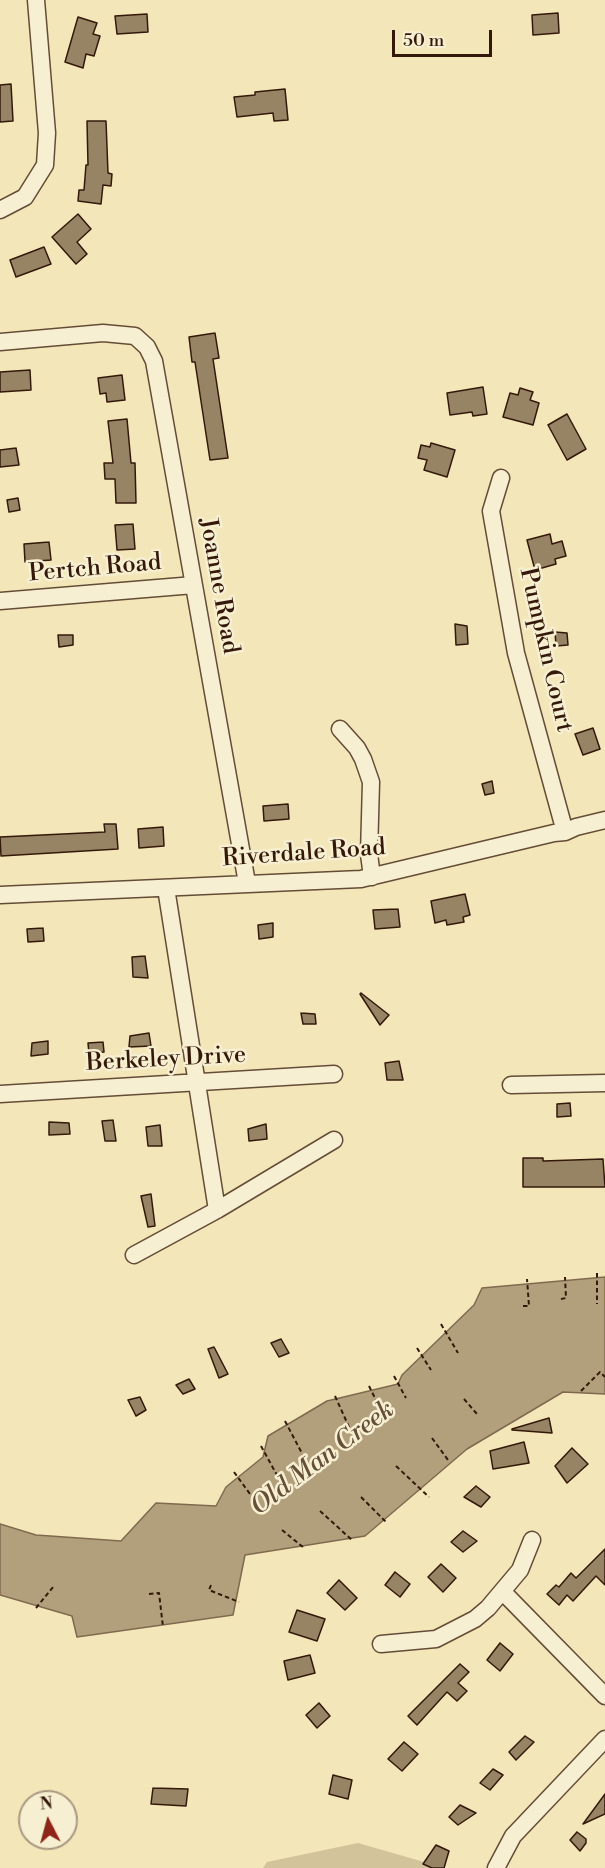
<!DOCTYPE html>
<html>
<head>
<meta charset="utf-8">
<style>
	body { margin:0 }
	#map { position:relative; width:605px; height:1868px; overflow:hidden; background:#f3e6b8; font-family:"Libre Bodoni",serif }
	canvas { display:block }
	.north { position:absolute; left:18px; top:1790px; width:60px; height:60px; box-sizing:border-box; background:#f7efd1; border:2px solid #a99981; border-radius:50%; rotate:354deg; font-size:16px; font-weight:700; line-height:24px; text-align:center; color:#34190a }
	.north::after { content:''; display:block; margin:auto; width:21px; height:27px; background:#8f2418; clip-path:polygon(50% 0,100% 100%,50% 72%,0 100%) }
	.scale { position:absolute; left:392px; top:30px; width:100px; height:27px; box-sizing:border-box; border:3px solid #34190a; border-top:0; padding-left:8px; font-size:18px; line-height:21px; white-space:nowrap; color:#34190a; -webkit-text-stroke:4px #f7efd1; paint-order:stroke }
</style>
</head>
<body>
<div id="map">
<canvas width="605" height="1868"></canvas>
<div class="north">N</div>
<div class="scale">50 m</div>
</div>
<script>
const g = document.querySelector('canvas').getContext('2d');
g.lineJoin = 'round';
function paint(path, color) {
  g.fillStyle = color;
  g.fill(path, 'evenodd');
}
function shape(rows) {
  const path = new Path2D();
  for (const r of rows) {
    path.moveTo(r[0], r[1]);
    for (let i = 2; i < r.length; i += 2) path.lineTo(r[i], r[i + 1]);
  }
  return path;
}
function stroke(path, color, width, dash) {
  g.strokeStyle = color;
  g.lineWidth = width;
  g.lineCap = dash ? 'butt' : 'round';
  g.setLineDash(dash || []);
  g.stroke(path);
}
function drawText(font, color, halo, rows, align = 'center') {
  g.font = font + ' "Libre Bodoni",serif';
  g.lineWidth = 5;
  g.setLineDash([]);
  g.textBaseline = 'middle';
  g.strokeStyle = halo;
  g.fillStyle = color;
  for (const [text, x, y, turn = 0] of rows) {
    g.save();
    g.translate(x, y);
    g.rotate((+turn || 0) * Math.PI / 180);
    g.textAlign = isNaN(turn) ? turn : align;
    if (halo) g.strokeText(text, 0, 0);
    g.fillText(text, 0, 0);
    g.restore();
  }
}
paint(shape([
	[358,1843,445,1868,263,1868,267,1862]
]), '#d3c39a');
const water = shape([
	[605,1277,605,1394,563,1392,467,1449,365,1536,245,1555,233,1615,77,1637,72,1616,0,1595,0,1524,36,1535,121,1541,156,1503,216,1506,226,1487,263,1457,268,1436,327,1401,398,1384,402,1375,474,1305,482,1288,605,1277]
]);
paint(water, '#b2a07d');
stroke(water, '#806a4f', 1.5);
const building = shape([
	[558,13,559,33,533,35,532,15,558,13],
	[147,14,148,32,117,34,115,16,147,14],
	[78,17,97,23,93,34,100,36,94,56,86,54,83,68,65,62,78,17],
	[11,84,13,121,0,122,0,85,11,84],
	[285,89,288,120,274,121,273,113,237,117,234,97,255,95,255,92,285,89],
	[87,121,106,121,108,173,112,174,111,186,103,185,101,204,78,201,79,190,84,190,86,165,88,165,87,121],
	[78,214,91,229,77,242,87,254,76,264,52,237,78,214],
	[44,247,51,264,16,277,10,260,44,247],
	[215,333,219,358,213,359,228,458,210,460,195,362,192,362,189,337,215,333],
	[30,370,31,390,0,392,0,372,30,370],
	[122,375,125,400,107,402,106,393,100,394,98,378,122,375],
	[483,387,487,414,473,416,472,412,450,415,447,393,483,387],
	[520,388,533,392,530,400,539,403,533,425,503,417,510,393,518,395,520,388],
	[567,414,586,449,567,460,548,425,567,414],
	[127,419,131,463,135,463,136,503,116,503,115,479,105,479,104,463,113,463,108,421,127,419],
	[431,443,455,450,447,477,424,470,427,460,418,458,421,445,430,447,431,443],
	[16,448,19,465,0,467,0,450,16,448],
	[18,498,20,510,9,512,7,500,18,498],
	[133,524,135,549,117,550,115,525,133,524],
	[550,534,552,544,562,541,566,556,555,559,556,564,535,570,527,540,550,534],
	[49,542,51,560,25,562,24,544,49,542],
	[455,624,467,626,468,644,456,645,455,624],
	[555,632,567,633,568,645,556,646,555,632],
	[58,635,73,635,73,645,59,647,58,635],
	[593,728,600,749,583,755,575,734,593,728],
	[492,781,494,793,485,795,482,784,492,781],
	[288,804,289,819,264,821,263,806,288,804],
	[104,824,116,824,118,849,1,856,0,837,105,832,104,824],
	[163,827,164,846,139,848,138,829,163,827],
	[465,894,470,915,463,917,464,922,447,925,446,920,435,923,431,901,465,894],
	[398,909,400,927,375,929,373,910,398,909],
	[273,923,273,937,259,939,258,925,273,923],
	[43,928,44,941,28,942,27,929,43,928],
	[145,956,148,978,133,977,132,957,145,956],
	[361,993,389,1015,380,1025,360,994,361,993],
	[301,1013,315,1014,316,1024,303,1024,301,1013],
	[149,1033,151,1046,129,1047,130,1036,149,1033],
	[48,1041,48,1054,31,1056,32,1043,48,1041],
	[103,1042,104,1052,89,1054,88,1043,103,1042],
	[399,1061,403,1080,387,1080,385,1063,399,1061],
	[570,1103,571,1116,557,1117,557,1104,570,1103],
	[113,1120,116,1141,105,1141,102,1121,113,1120],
	[49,1122,69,1123,70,1134,49,1135,49,1122],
	[266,1124,267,1139,249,1141,248,1129,266,1124],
	[160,1125,162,1146,148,1146,146,1127,160,1125],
	[523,1158,543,1158,543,1161,603,1159,605,1187,523,1187,523,1158],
	[151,1194,155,1226,148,1227,141,1196,151,1194],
	[281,1339,289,1353,279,1357,271,1343,281,1339],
	[214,1347,228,1374,219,1378,208,1349,214,1347],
	[189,1379,195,1389,183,1394,176,1385,189,1379],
	[140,1397,146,1410,136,1416,128,1400,140,1397],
	[549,1418,552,1433,512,1430,512,1429,549,1418],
	[524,1442,529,1463,493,1469,490,1451,524,1442],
	[572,1448,588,1464,567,1483,555,1466,572,1448],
	[476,1486,490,1497,481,1507,464,1497,476,1486],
	[463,1531,477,1541,463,1552,451,1542,463,1531],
	[605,1549,605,1585,596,1576,573,1601,567,1595,559,1605,547,1594,556,1585,559,1587,571,1573,576,1578,605,1549],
	[441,1564,456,1578,443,1592,428,1577,441,1564],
	[395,1572,410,1584,400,1597,385,1585,395,1572],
	[339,1580,357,1598,345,1610,327,1593,339,1580],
	[297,1610,325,1619,317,1641,289,1632,297,1610],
	[500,1643,513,1654,500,1671,487,1660,500,1643],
	[310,1655,315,1673,288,1680,284,1661,310,1655],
	[460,1664,469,1672,458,1683,467,1691,457,1701,447,1692,417,1725,408,1716,460,1664],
	[319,1703,330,1716,317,1728,306,1715,319,1703],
	[525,1736,534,1742,516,1760,509,1752,525,1736],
	[404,1742,418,1754,402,1771,388,1759,404,1742],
	[493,1769,503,1775,490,1790,480,1783,493,1769],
	[333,1775,352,1780,348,1799,329,1794,333,1775],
	[153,1788,188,1789,186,1806,151,1804,153,1788],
	[605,1794,605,1814,583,1824,605,1794],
	[460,1805,476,1813,458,1825,449,1817,460,1805],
	[577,1832,586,1839,586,1843,580,1851,570,1840,577,1832],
	[436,1845,449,1851,444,1868,432,1868,423,1864,436,1845]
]);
paint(building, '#978464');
stroke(building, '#34190a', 1.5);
const minor = shape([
	[0,210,25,197,45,165,47,133,36,0],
	[0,342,103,333,135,336,147,347,154,361,247,883],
	[501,478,491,511,516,653,565,832],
	[0,601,194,585],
	[340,729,357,748,363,759,371,782,369,854,372,877],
	[166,888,217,1210],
	[0,895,361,879,554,833,565,832,576,827,605,820],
	[511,1085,605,1083],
	[0,1094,334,1074],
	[134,1255,217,1210,334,1140],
	[503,1592,605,1696],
	[381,1644,436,1639,475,1619,488,1608,520,1570,532,1540],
	[496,1868,513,1836,605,1739]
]);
stroke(minor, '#644c36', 19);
stroke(shape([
	[597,1273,597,1304],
	[561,1299,566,1298,565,1277],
	[523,1306,529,1306,527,1279],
	[441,1324,458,1353],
	[417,1348,431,1370],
	[394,1376,406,1398],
	[369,1386,386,1420],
	[581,1391,600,1372,605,1377],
	[335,1396,349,1427],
	[464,1399,477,1414],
	[285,1421,306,1461],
	[432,1438,448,1460],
	[261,1446,278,1477],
	[396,1466,429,1497],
	[234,1472,250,1494],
	[361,1497,386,1522],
	[320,1511,352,1540],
	[282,1530,304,1548],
	[211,1585,209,1590,239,1602],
	[149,1594,159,1593,163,1627],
	[36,1608,53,1587]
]), '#34190a', 2, [4.5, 3]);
stroke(minor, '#f7efd1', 16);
drawText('24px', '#34190a', '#f7efd1', [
	["Pertch Road",95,569,-5],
	["Joanne Road",218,586,80],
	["Pumpkin Court",545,650,77],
	["Riverdale Road",304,854,-4],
	["Berkeley Drive",166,1060,-3]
]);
drawText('italic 26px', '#664f38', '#f7efd1', [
	["Old Man Creek",323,1459,-37]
]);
</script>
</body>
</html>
